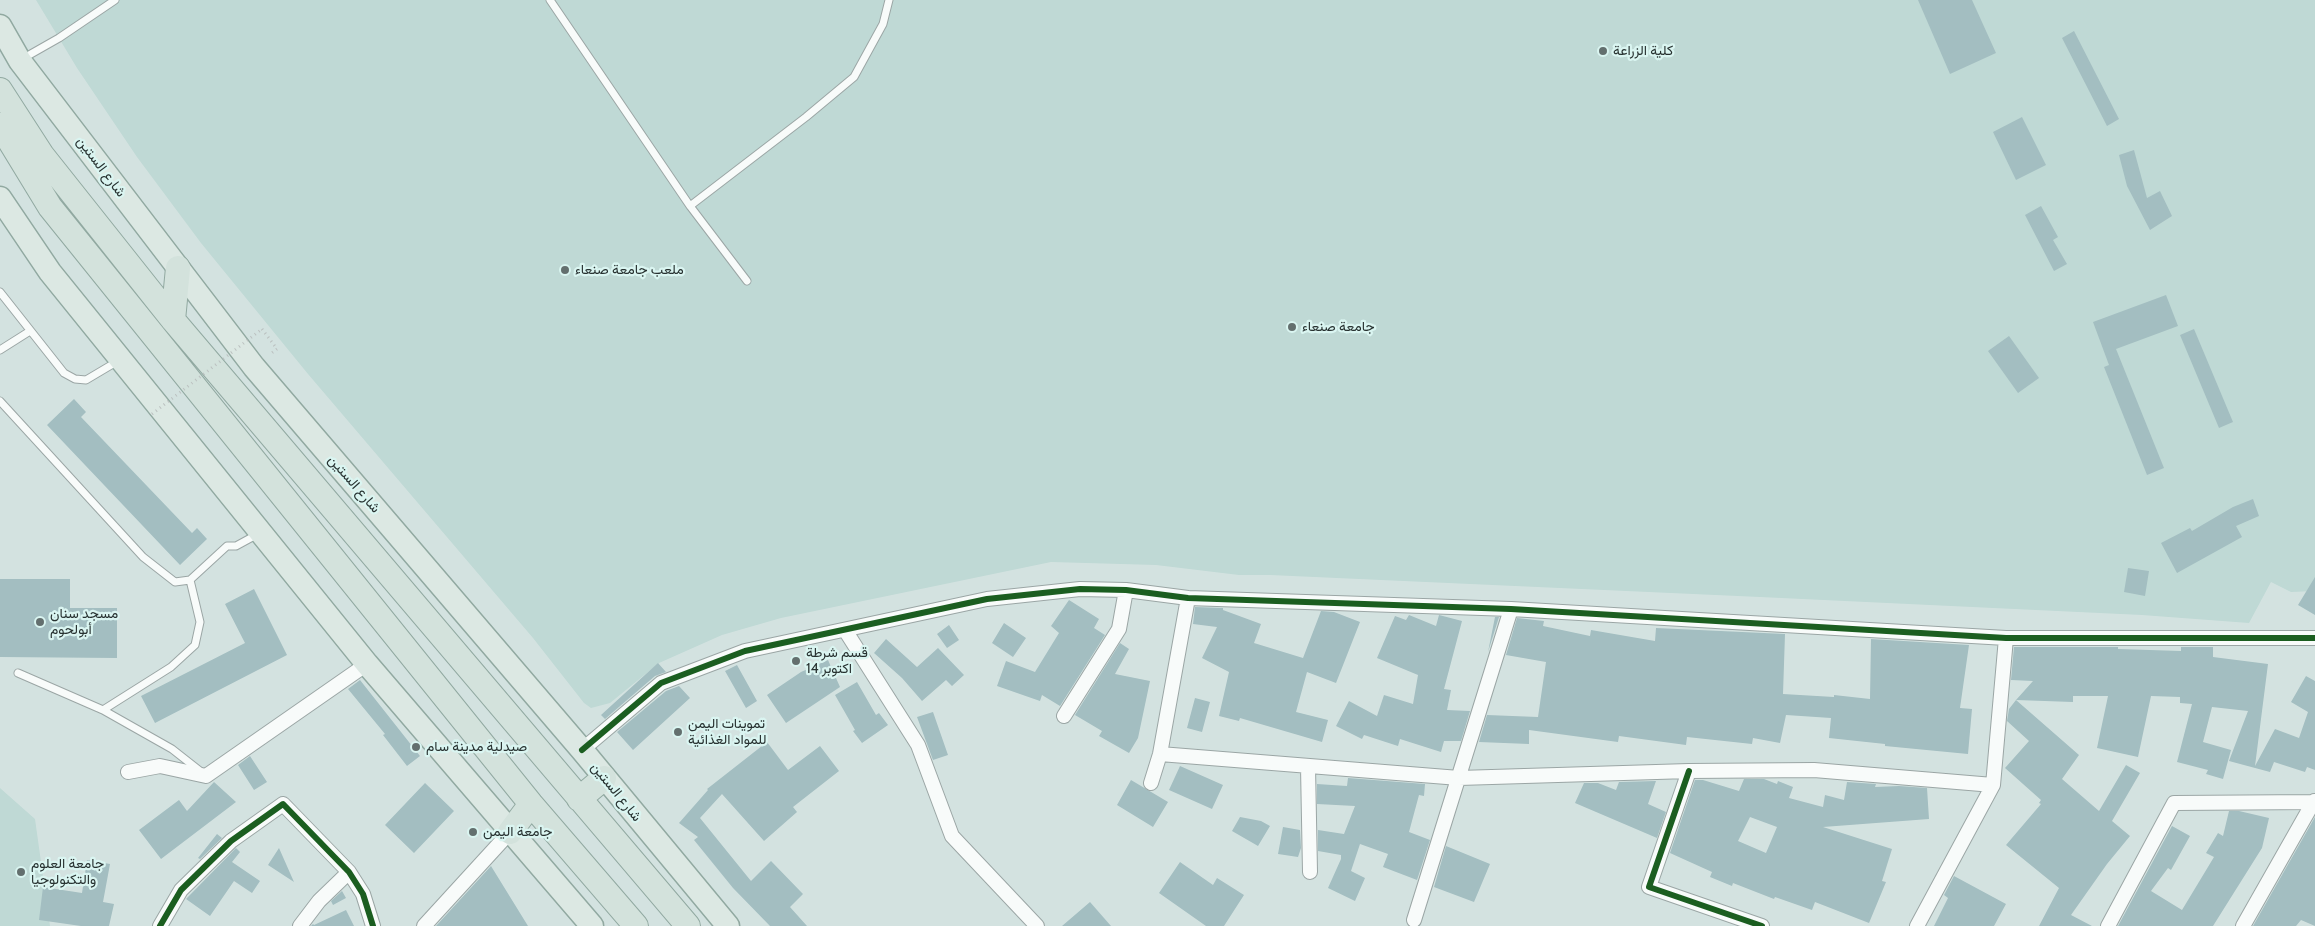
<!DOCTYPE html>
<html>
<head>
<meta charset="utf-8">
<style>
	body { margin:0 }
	canvas { display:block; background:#d3e2e0 }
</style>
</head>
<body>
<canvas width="2315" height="926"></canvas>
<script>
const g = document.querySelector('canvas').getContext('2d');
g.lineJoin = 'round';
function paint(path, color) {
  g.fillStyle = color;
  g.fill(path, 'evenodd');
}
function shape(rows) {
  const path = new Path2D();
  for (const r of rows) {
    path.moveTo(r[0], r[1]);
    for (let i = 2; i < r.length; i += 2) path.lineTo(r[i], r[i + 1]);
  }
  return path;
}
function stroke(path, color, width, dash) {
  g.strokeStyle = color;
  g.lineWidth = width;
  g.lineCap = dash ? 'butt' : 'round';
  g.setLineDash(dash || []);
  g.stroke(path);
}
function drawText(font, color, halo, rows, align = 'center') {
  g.font = font + ' Cabin,Vazirmatn,sans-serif';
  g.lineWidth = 4.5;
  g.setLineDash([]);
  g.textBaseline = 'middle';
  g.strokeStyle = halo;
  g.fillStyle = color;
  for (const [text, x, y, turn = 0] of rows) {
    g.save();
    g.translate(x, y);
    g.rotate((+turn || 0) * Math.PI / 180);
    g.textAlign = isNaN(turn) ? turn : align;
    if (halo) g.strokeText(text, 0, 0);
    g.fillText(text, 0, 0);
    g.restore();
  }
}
paint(shape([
	[36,0,2315,0,2315,591,2291,592,2271,582,2249,623,2142,615,1760,597,1270,575,1239,575,1156,565,1051,562,781,618,722,635,659,663,610,703,591,708,584,703,533,638,308,374,201,243,137,157,77,68],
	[0,788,35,819,50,926,0,926]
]), '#bfd9d5');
paint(shape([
	[1918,0,1972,0,1996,53,1950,74],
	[2074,31,2119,119,2107,126,2062,38],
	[2022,117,2046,165,2016,180,1993,132],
	[2134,150,2147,198,2160,191,2172,216,2150,230,2127,186,2119,155],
	[2041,206,2058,237,2053,240,2067,264,2054,271,2025,215],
	[2166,295,2178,326,2116,349,2164,468,2147,475,2104,367,2109,365,2093,322],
	[2194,329,2233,422,2219,428,2180,335],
	[2009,336,2039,378,2018,393,1988,351],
	[74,399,86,412,81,417,192,533,197,528,207,539,180,565,47,425],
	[2253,499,2259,516,2236,526,2242,537,2177,573,2161,543,2190,528,2192,531,2233,507],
	[2128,568,2149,571,2145,596,2124,592],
	[2315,577,2315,615,2298,605],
	[0,579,70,579,70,608,117,608,117,658,0,657],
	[254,589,287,655,155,723,141,696,245,643,225,604],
	[1069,600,1099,619,1094,628,1105,635,1060,706,1042,695,1040,701,997,686,1006,661,1035,672,1059,633,1051,626],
	[1195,607,1223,608,1223,610,1261,624,1254,643,1303,658,1321,611,1334,612,1360,622,1336,683,1307,672,1296,712,1328,720,1322,742,1240,718,1239,721,1219,716,1229,672,1202,658,1217,627,1193,624],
	[1409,615,1436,626,1439,615,1462,621,1444,689,1451,690,1447,710,1470,711,1461,741,1444,741,1441,752,1400,739,1398,746,1364,735,1362,739,1336,726,1349,701,1377,716,1384,695,1413,704,1418,675,1377,658,1395,616,1406,620],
	[1495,617,1499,617,1488,652],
	[1517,618,1544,621,1543,626,1590,636,1591,630,1655,641,1656,628,1785,634,1783,694,1834,697,1834,695,1870,699,1871,639,1969,645,1960,708,1972,709,1968,754,1885,746,1885,744,1829,738,1831,718,1786,715,1780,743,1753,738,1752,744,1687,737,1686,745,1619,736,1618,742,1529,730,1529,744,1479,742,1487,715,1538,717,1546,662,1506,655],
	[1004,623,1026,638,1013,657,992,643],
	[949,625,959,640,947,648,937,634],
	[886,639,917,667,938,648,964,675,952,686,946,680,922,701,902,678,874,653],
	[1120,643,1129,649,1115,674,1150,681,1138,738,1129,753,1099,736,1102,731,1075,715],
	[2014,647,2118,647,2118,649,2181,651,2181,647,2213,647,2213,657,2268,664,2255,766,2275,729,2299,738,2308,712,2291,702,2306,676,2315,681,2315,770,2307,767,2305,772,2274,762,2270,772,2229,761,2248,711,2212,707,2203,742,2231,750,2223,779,2206,774,2208,770,2177,762,2192,704,2180,703,2180,697,2151,696,2138,757,2097,748,2108,696,2073,696,2073,702,2016,700,2033,681,2011,680],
	[828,660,840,687,786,723,767,695,801,672],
	[658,663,666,672,655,676,605,719,601,715],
	[737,665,757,701,746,708,725,671],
	[360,680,420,756,407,766,383,735,385,734,348,689],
	[857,682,876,715,879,713,888,725,862,743,853,731,855,730,835,695],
	[679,686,690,698,633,750,617,732,666,691],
	[1195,698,1210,702,1202,732,1187,728],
	[2016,700,2079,755,2062,779,2099,811,2126,765,2140,773,2112,821,2130,836,2107,864,2071,915,2092,926,2039,926,2059,888,2006,845,2041,804,2039,803,2041,800,2005,768,2029,741,2007,721,2009,709],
	[933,712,948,755,933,760,917,717],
	[767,742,788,770,820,746,839,771,793,807,797,812,764,841,722,794,700,818,751,881,771,861,803,894,790,907,807,926,770,926,733,888,694,840,698,837,679,823,708,790,707,789],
	[250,756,267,782,254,790,238,765],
	[1180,766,1223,785,1212,809,1169,790],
	[1348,778,1425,784,1424,796,1419,795,1409,832,1430,840,1417,880,1383,867,1388,854,1360,844,1351,871,1365,878,1355,901,1328,888,1341,859,1341,855,1318,851,1318,830,1344,834,1355,806,1317,804,1317,784,1347,786],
	[1744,779,1764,779,1777,784,1778,781,1793,787,1789,798,1823,807,1825,795,1844,800,1847,782,1876,784,1875,787,1899,786,1927,788,1929,819,1823,827,1892,849,1882,881,1886,882,1869,923,1815,902,1812,910,1775,897,1774,899,1733,883,1732,886,1710,877,1712,872,1670,853,1695,780,1703,780,1739,791],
	[1750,817,1777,827,1766,853,1738,841],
	[1131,780,1168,802,1153,827,1117,805],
	[1656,781,1648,804,1666,812,1657,838,1575,803,1584,783,1598,783,1616,790,1619,782],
	[214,782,236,802,161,859,139,830,179,800,187,811],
	[425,783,454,811,414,853,385,825],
	[2229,811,2239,811,2269,818,2262,848,2213,926,2118,926,2172,826,2190,836,2171,870,2168,868,2151,891,2182,910,2214,857,2206,853,2218,833,2223,836],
	[1240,817,1261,821,1270,826,1258,846,1232,831],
	[2315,817,2315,926,2301,920,2296,926,2253,926],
	[1283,827,1300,830,1301,848,1298,857,1278,854],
	[217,834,222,838,200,859,198,858],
	[1446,846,1490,864,1474,902,1434,887],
	[236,848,240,852,232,862,260,881,252,893,234,881,210,916,186,899],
	[279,848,294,882,268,865],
	[87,860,110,864,103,902,114,904,109,926,81,926,39,920,43,887,82,893],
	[1180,862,1213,885,1217,878,1244,895,1224,926,1206,926,1159,893],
	[491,866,528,926,436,926],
	[1954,876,2006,904,1994,926,1934,926,1948,898,1944,895],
	[342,891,346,898,333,905,331,901],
	[1090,902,1111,926,1062,926],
	[346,910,354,926,311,926,313,924,314,925]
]), '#a3bec1');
const service = shape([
	[550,0,690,206,747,281],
	[22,59,59,38,115,0],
	[690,206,806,117,854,77,883,24,889,0],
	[0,292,64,373,75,379,86,380,118,361],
	[0,350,30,331],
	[0,401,143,557,175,582,190,580,227,546,236,546,258,534],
	[18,673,103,710,172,749,200,771],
	[103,710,171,667,195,645,200,622,190,580]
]);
const minor = shape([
	[845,630,918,745,952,836,1037,926],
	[1064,716,1119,629,1126,590],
	[582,750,661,683,745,651,987,599,1080,589,1126,590,1188,598,1511,609,2006,638,2315,638],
	[1160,754,1459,778,1689,771,1814,770,1993,785],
	[1308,767,1310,872],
	[1689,771,1649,887,1762,926],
	[128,772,160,766,206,776,367,664],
	[1151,783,1160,754,1188,598],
	[1414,920,1511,609],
	[160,926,181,890,231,841,283,804,349,872,363,894,373,926],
	[300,926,319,901,349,872],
	[424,926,510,832],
	[1917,926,1993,785,2006,638],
	[2108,926,2174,803,2315,802],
	[2243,926,2314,801]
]);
const primary = shape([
	[0,26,20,61,254,367,582,750,728,926],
	[0,198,50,272,367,664,592,926]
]);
const trunk = shape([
	[0,90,42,155,173,320,688,926],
	[0,125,50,207,531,804,636,926],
	[173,320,178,268],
	[579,799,604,778],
	[510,832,531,804]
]);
stroke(service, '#9ba6a5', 9);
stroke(minor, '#9ba6a5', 16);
stroke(primary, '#91a9a1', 25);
stroke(trunk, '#91a9a1', 26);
stroke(shape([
	[262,329,277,349,269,355]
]), '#bbc1c0', 3, [1, 4]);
stroke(service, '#f8fbfa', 7);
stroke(minor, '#f8fbfa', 14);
stroke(primary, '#dce8e3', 22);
stroke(trunk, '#d3e2dc', 24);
stroke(shape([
	[152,414,262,329]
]), '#bbc1c0', 3, [1, 4]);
stroke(shape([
	[582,750,661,683,745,651,987,599,1080,589,1126,590,1188,598,1511,609,2006,638,2315,638],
	[1689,771,1649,887,1762,926],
	[160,926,181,890,231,841,283,804,349,872,363,894,373,926]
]), '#1b5e20', 6);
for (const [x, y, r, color] of [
	[1603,51,5,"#636f6e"],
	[565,270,5,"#636f6e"],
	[1292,327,5,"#636f6e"],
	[40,622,5,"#636f6e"],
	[796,661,5,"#636f6e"],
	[678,732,5,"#636f6e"],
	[416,747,5,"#636f6e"],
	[473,832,5,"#636f6e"],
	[21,872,5,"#636f6e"]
]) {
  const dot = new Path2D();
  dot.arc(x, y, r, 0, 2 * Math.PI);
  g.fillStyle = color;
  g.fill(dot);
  stroke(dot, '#daf5f1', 2);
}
drawText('14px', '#273130', '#daf5f1', [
	["كلية الزراعة",1613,51],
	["ملعب جامعة صنعاء",575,270],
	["جامعة صنعاء",1302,327],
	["مسجد سنان",50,614],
	["أبولحوم",50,630],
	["قسم شرطة",806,653],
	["14 اكتوبر",806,669],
	["تموينات اليمن",688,724],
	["للمواد الغذائية",688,740],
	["صيدلية مدينة سام",426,747],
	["جامعة اليمن",483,832],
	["جامعة العلوم",31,864],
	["والتكنولوجيا",31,880]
], 'left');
drawText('14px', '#273130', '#daf5f1', [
	["شارع الستين",101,167,53],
	["شارع الستين",354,484,49],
	["شارع الستين",616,792,51]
]);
</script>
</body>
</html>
